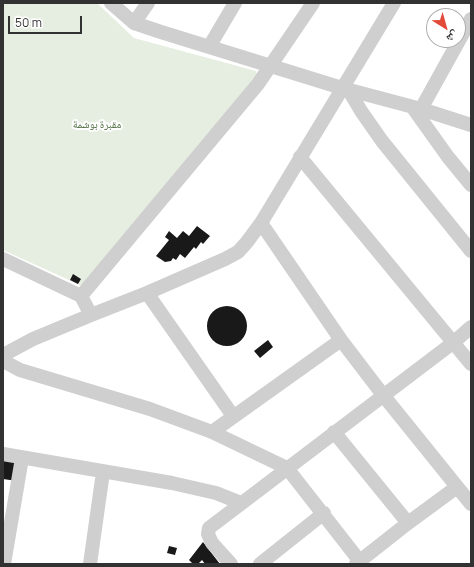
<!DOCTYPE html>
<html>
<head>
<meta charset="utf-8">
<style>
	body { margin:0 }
	#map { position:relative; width:474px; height:567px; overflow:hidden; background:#fff; font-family:Manrope,"Noto Naskh Arabic",sans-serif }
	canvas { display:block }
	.frame { position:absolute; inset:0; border:4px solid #323232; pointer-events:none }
	.north { position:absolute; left:426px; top:8px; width:40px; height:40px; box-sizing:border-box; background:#fff; border:1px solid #adadad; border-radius:50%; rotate:143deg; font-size:11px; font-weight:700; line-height:16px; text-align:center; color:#323232 }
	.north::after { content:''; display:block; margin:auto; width:14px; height:18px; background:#e24b3a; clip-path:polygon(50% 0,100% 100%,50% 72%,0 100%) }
	.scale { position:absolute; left:8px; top:16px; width:74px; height:18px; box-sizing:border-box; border:2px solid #323232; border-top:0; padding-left:5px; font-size:12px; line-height:14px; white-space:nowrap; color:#323232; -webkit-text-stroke:3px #fff; paint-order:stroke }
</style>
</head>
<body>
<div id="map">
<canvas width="474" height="567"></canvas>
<div class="frame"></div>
<div class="north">ش</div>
<div class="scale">50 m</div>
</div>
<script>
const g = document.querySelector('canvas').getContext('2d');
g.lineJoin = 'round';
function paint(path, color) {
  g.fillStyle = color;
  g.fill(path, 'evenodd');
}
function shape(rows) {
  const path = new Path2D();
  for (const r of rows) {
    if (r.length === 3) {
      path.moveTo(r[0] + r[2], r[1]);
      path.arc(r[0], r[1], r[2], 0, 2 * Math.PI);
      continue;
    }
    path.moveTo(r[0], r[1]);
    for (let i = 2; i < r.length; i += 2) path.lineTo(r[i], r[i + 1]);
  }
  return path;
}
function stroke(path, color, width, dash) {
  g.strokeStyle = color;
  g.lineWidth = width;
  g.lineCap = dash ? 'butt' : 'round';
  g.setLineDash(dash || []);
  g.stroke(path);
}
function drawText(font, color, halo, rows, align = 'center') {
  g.font = font + ' Manrope,"Noto Naskh Arabic",sans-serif';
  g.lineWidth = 4;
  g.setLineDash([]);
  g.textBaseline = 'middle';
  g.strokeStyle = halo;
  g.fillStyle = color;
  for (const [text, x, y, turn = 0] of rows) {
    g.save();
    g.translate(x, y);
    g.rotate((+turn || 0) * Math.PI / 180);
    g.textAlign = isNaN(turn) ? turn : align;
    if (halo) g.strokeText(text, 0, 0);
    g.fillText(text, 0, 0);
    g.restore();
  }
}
paint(shape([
	[3,3,97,3,134,38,256,71,258,81,82,286,3,250]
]), '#e5eee0');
paint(shape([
	[197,226,210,236,203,244,201,242,196,249,194,247,185,258,180,254,176,260,173,258,171,261,165,262,156,256,169,240,165,237,169,231,177,238,183,231,189,236],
	[73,274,81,279,78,284,70,280],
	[227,326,20],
	[268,340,273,347,260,358,254,351],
	[3,459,20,462,17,481,3,479],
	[203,542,220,564,205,564,202,560,198,564,193,564,189,560],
	[169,546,177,548,175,555,167,553]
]), '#191919');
stroke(shape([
	[111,3,134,23,161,32,342,88,421,109,471,125],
	[134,23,148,3],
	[209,47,235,3],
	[348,89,361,111,382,141,471,251],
	[413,108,448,157,471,185],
	[421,109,471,19],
	[300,157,471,364],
	[261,223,341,340,383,395,471,504],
	[3,259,81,296,91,315],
	[147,293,233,416],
	[81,296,258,84,313,3],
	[3,355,33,339,91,315,147,293,225,259,238,252,247,242,261,223,394,3],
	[3,361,20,370,150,409,212,432,287,468,362,564],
	[212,432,341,340],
	[334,432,408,523],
	[3,454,172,483,216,493,241,503],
	[4,564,22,458],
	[90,564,103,472],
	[231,564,212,543,208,534,209,528,454,342,471,327],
	[260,564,324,513],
	[356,564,408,523,457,487]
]), '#cfcfcf', 14);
drawText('11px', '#4d6d3f', '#fff', [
	["مقبرة بوشمة",97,125]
]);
</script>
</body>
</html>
